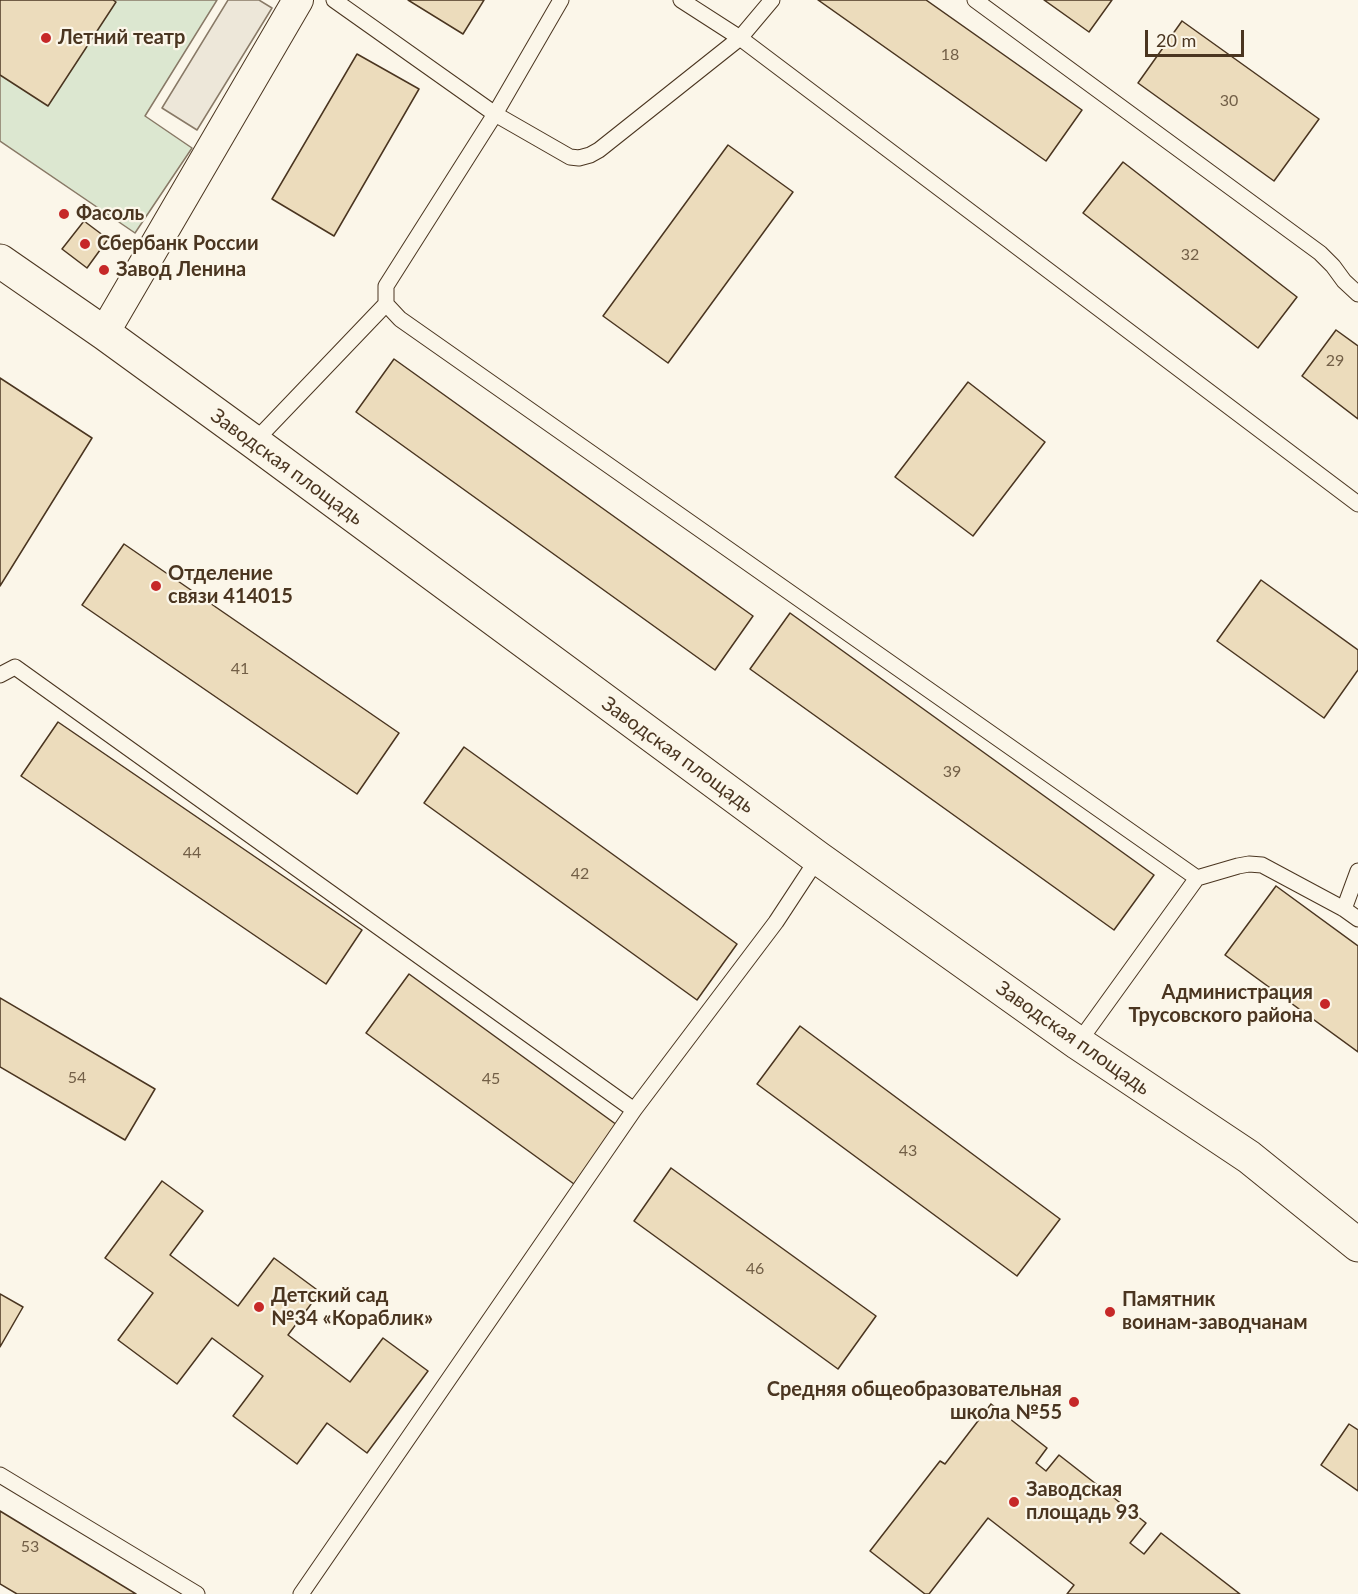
<!DOCTYPE html>
<html>
<head>
<meta charset="utf-8">
<style>
	body { margin:0 }
	#map { position:relative; width:1358px; height:1594px; overflow:hidden; background:#fbf6e9; font-family:Lato,sans-serif }
	canvas { display:block }
	.scale { position:absolute; left:1145px; top:30px; width:99px; height:27px; box-sizing:border-box; border:3px solid #4a3520; border-top:0; padding-left:8px; font-size:18px; line-height:21px; white-space:nowrap; color:#4a3520; -webkit-text-stroke:4px #fbf6e9; paint-order:stroke }
</style>
</head>
<body>
<div id="map">
<canvas width="1358" height="1594"></canvas>
<div class="scale">20 m</div>
</div>
<script>
const g = document.querySelector('canvas').getContext('2d');
g.lineJoin = 'round';
function paint(path, color) {
  g.fillStyle = color;
  g.fill(path, 'evenodd');
}
function shape(rows) {
  const path = new Path2D();
  for (const r of rows) {
    path.moveTo(r[0], r[1]);
    for (let i = 2; i < r.length; i += 2) path.lineTo(r[i], r[i + 1]);
  }
  return path;
}
function stroke(path, color, width, dash) {
  g.strokeStyle = color;
  g.lineWidth = width;
  g.lineCap = dash ? 'butt' : 'round';
  g.setLineDash(dash || []);
  g.stroke(path);
}
function drawText(font, color, halo, rows, align = 'center') {
  g.font = font + ' Lato,sans-serif';
  g.lineWidth = 4.5;
  g.setLineDash([]);
  g.textBaseline = 'middle';
  g.strokeStyle = halo;
  g.fillStyle = color;
  for (const [text, x, y, turn = 0] of rows) {
    g.save();
    g.translate(x, y);
    g.rotate((+turn || 0) * Math.PI / 180);
    g.textAlign = isNaN(turn) ? turn : align;
    if (halo) g.strokeText(text, 0, 0);
    g.fillText(text, 0, 0);
    g.restore();
  }
}
const green = shape([
	[0,0,217,0,145,116,192,148,135,233,0,141,0,0]
]);
paint(green, '#dce7d0');
stroke(green, '#887966', 1.5);
const parking = shape([
	[228,0,259,0,272,8,197,130,162,108,228,0]
]);
paint(parking, '#ede7d9');
stroke(parking, '#887966', 1.5);
const building = shape([
	[0,0,113,0,116,2,48,106,0,75,0,0],
	[408,0,484,0,463,34,408,0],
	[818,0,926,0,1082,110,1046,161,818,0],
	[1044,0,1112,0,1089,32,1044,0],
	[1182,21,1319,119,1274,181,1138,83,1182,21],
	[357,54,419,89,334,236,272,199,357,54],
	[728,145,793,192,668,363,603,316,728,145],
	[1123,162,1297,297,1258,348,1083,213,1123,162],
	[84,221,108,239,87,268,62,249,84,221],
	[1336,330,1358,346,1358,419,1302,376,1336,330],
	[394,359,753,616,715,670,356,412,394,359],
	[0,378,92,438,0,586,0,378],
	[968,382,1045,442,973,536,895,477,968,382],
	[124,544,399,733,357,794,82,605,124,544],
	[1261,580,1358,650,1358,670,1324,718,1217,641,1261,580],
	[790,613,1154,875,1114,930,750,669,790,613],
	[58,722,362,930,326,984,21,776,58,722],
	[464,747,737,944,697,1000,424,803,464,747],
	[1276,886,1358,946,1358,1052,1225,955,1276,886],
	[409,974,617,1125,574,1184,366,1033,409,974],
	[0,998,155,1089,125,1140,0,1067,0,998],
	[800,1026,1060,1219,1017,1276,757,1084,800,1026],
	[671,1168,876,1316,838,1369,634,1221,671,1168],
	[162,1181,203,1211,170,1255,238,1306,274,1258,320,1292,288,1335,350,1382,383,1338,428,1371,367,1453,327,1423,297,1464,233,1416,263,1376,212,1338,177,1384,118,1340,153,1293,105,1258,162,1181],
	[0,1294,23,1307,0,1347,0,1294],
	[991,1404,1047,1448,1036,1463,1046,1471,1059,1455,1146,1523,1130,1543,1144,1554,1161,1533,1240,1594,1067,1594,1074,1585,988,1518,929,1594,925,1594,870,1551,940,1461,945,1464,991,1404],
	[1349,1424,1358,1430,1358,1491,1321,1465,1349,1424],
	[0,1511,136,1594,17,1594,0,1584,0,1511]
]);
paint(building, '#ecdcbc');
stroke(building, '#4a3520', 1.5);
const lane = shape([
	[334,0,495,114,570,157,579,158,590,155,599,150,740,38,772,0],
	[561,0,495,114,386,286,386,304,400,319,1197,878,1078,1043],
	[681,0,740,38,1358,504],
	[975,0,1320,253,1333,266,1344,281,1358,294],
	[254,442,386,304],
	[0,675,15,667,634,1110],
	[1197,878,1238,866,1249,864,1262,865,1344,909,1358,919],
	[1344,909,1358,871],
	[0,1475,197,1594],
	[301,1594,634,1110,776,922,818,858]
]);
const street = shape([
	[104,333,298,0]
]);
const primary = shape([
	[0,261,104,333,254,442,818,858,1078,1043,1249,1157,1358,1245]
]);
stroke(lane, '#4a3520', 17);
stroke(street, '#4a3520', 32);
stroke(primary, '#4a3520', 35);
stroke(lane, '#fbf6e9', 15);
stroke(street, '#fbf6e9', 30);
stroke(primary, '#fbf6e9', 33);
for (const [x, y, r, color] of [
	[46,38,6,"#c62828"],
	[64,214,6,"#c62828"],
	[85,244,6,"#c62828"],
	[104,270,6,"#c62828"],
	[156,586,6,"#c62828"],
	[1325,1004,6,"#c62828"],
	[259,1307,6,"#c62828"],
	[1110,1312,6,"#c62828"],
	[1074,1402,6,"#c62828"],
	[1014,1502,6,"#c62828"]
]) {
  const dot = new Path2D();
  dot.arc(x, y, r, 0, 2 * Math.PI);
  g.fillStyle = color;
  g.fill(dot);
  stroke(dot, '#fbf6e9', 2);
}
drawText('16px', '#725f47', null, [
	["18",950,55],
	["30",1229,101],
	["32",1190,255],
	["29",1335,361],
	["41",240,669],
	["39",952,772],
	["44",192,853],
	["42",580,874],
	["54",77,1078],
	["45",491,1079],
	["43",908,1151],
	["46",755,1269],
	["53",30,1547]
]);
drawText('bold 20px', '#4a3520', '#fbf6e9', [
	["Летний театр",58,38],
	["Фасоль",76,214],
	["Сбербанк России",97,244],
	["Завод Ленина",116,270],
	["Отделение",168,574],
	["связи 414015",168,597],
	["Администрация",1313,993,"right"],
	["Трусовского района",1313,1016,"right"],
	["Детский сад",271,1296],
	["№34 «Кораблик»",271,1319],
	["Памятник",1122,1300],
	["воинам-заводчанам",1122,1323],
	["Средняя общеобразовательная",1062,1390,"right"],
	["школа №55",1062,1413,"right"],
	["Заводская",1026,1490],
	["площадь 93",1026,1513]
], 'left');
drawText('20px', '#4a3520', '#fbf6e9', [
	["Заводская площадь",287,467,36],
	["Заводская площадь",678,755,36],
	["Заводская площадь",1073,1038,35]
]);
</script>
</body>
</html>
